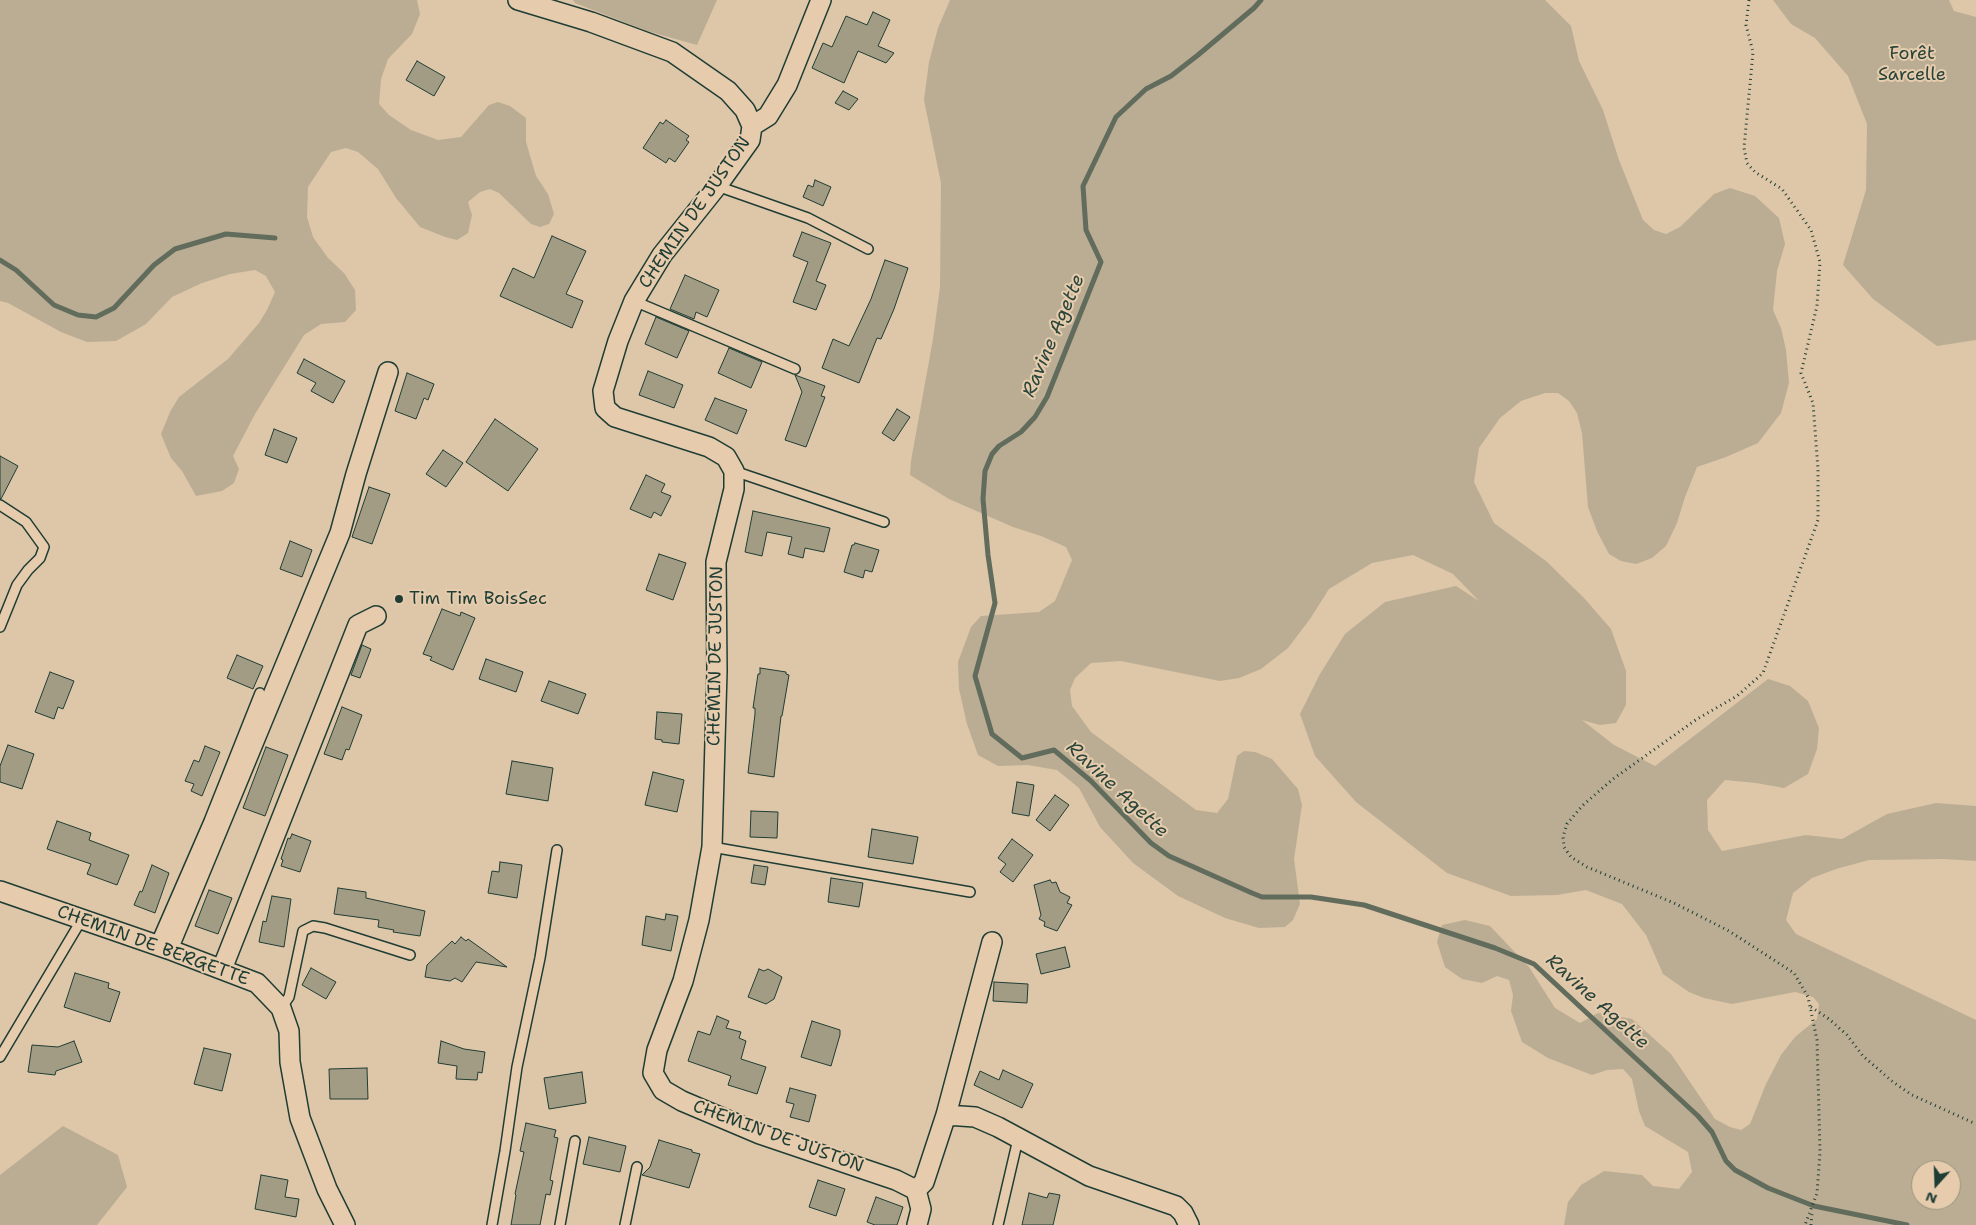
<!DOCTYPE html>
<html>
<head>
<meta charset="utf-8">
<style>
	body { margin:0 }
	#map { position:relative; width:1976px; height:1225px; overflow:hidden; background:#dec6a8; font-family:"Shantell Sans",sans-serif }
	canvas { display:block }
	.north { position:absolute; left:1911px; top:1160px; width:50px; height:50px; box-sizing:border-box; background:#e6ccad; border:1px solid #96937d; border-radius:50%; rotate:200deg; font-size:14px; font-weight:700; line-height:20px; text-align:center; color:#1f3d34 }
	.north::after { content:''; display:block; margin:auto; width:18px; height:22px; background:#1f3d34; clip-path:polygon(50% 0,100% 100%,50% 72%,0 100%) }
</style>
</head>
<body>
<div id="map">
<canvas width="1976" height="1225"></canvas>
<div class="north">N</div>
</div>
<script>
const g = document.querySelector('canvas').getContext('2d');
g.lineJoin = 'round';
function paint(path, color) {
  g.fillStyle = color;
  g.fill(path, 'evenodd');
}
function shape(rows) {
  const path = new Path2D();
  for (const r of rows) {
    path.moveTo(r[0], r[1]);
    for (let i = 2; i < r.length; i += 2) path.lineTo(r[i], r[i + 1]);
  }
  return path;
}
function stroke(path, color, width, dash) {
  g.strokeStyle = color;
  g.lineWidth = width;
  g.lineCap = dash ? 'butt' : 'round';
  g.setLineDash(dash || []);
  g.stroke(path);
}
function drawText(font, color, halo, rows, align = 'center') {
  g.font = font + ' "Shantell Sans",sans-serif';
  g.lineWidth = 4;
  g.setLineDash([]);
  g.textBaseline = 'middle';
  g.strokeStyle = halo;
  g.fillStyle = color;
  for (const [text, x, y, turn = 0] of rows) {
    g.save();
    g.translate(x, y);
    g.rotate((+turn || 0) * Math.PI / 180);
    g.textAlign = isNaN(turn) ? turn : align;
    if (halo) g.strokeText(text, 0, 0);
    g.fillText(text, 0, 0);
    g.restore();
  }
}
paint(shape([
	[0,0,417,0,420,14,412,34,388,59,381,79,379,104,389,115,411,130,438,140,461,137,489,105,498,102,510,106,526,118,526,142,536,176,548,194,554,214,549,224,540,227,531,224,499,193,490,189,480,192,468,202,472,215,468,233,457,240,445,237,420,227,396,198,378,169,358,152,346,148,331,152,308,187,307,217,313,237,328,258,344,273,355,290,356,310,345,322,321,324,304,335,255,414,233,456,239,469,234,483,222,491,196,496,182,471,171,458,161,434,170,412,179,397,228,359,259,323,267,310,275,292,266,276,255,270,230,274,202,283,172,297,146,324,116,341,87,342,61,332,8,303,0,301],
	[573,0,717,0,697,45,647,31,575,3],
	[950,0,1545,0,1571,26,1579,61,1603,110,1619,160,1643,220,1654,230,1666,234,1680,227,1714,194,1730,188,1755,196,1779,218,1785,244,1777,271,1773,310,1781,328,1786,350,1789,383,1781,413,1758,443,1726,457,1697,467,1685,497,1677,523,1666,546,1652,558,1636,564,1621,561,1609,554,1597,531,1588,507,1582,433,1577,413,1569,401,1558,393,1545,393,1521,401,1500,418,1479,448,1474,482,1494,523,1546,561,1585,599,1611,629,1626,671,1626,705,1616,723,1600,725,1582,720,1614,745,1655,766,1768,679,1790,686,1808,701,1819,728,1817,749,1808,774,1784,788,1756,783,1725,780,1707,800,1708,830,1722,851,1806,835,1842,839,1887,814,1936,803,1976,806,1976,861,1944,859,1869,860,1836,869,1812,878,1793,893,1786,920,1796,934,1976,1020,1976,1225,1564,1225,1568,1202,1581,1185,1604,1171,1642,1175,1653,1186,1679,1189,1692,1172,1688,1152,1645,1126,1639,1111,1632,1079,1623,1069,1607,1070,1592,1075,1548,1058,1522,1042,1511,1011,1513,995,1509,980,1497,976,1482,983,1462,979,1445,967,1437,942,1442,925,1465,920,1490,926,1529,967,1555,1008,1580,1023,1598,1013,1632,1019,1671,1054,1715,1119,1730,1127,1741,1130,1750,1124,1766,1084,1781,1055,1795,1037,1817,1019,1819,1004,1813,997,1795,992,1732,1004,1704,998,1689,992,1663,974,1646,935,1622,904,1586,890,1557,895,1511,896,1447,873,1356,802,1315,756,1300,714,1320,674,1345,634,1385,602,1456,586,1479,601,1453,574,1413,555,1372,563,1329,589,1310,619,1288,648,1261,669,1239,678,1220,681,1121,661,1091,663,1075,678,1070,690,1072,706,1091,732,1196,810,1217,813,1228,799,1237,756,1244,751,1255,752,1272,759,1298,789,1302,805,1294,859,1300,904,1293,920,1285,927,1259,928,1225,918,1178,896,1133,863,1100,827,1079,788,1057,770,1028,765,998,766,978,755,967,724,959,689,958,662,971,627,981,616,1039,612,1055,601,1072,560,1066,547,1041,536,1013,527,949,499,910,475,911,461,933,339,940,287,941,183,924,100,929,62,938,28],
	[1921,1170,1951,1170,1951,1200,1921,1200],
	[1773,0,1949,0,1954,11,1976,17,1976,340,1937,346,1873,299,1843,265,1866,190,1867,124,1848,76,1815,38,1791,24],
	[63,1126,118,1155,127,1187,97,1225,0,1225,0,1175]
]), '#bbad93');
stroke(shape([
	[1261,0,1254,8,1198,55,1171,76,1146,89,1116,117,1083,186,1086,230,1101,262,1047,397,1035,417,1021,432,999,446,992,454,985,471,983,499,988,555,995,603,975,676,992,734,1022,758,1054,750,1091,781,1151,843,1169,856,1252,893,1262,897,1311,897,1364,905,1495,948,1534,964,1698,1116,1712,1132,1726,1161,1735,1170,1768,1188,1814,1206,1907,1225],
	[0,260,16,270,54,305,78,315,96,317,114,308,154,265,175,249,226,234,275,238]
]), '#616c5c', 5);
const building = shape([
	[873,12,890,20,878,46,894,53,886,63,858,51,844,83,812,68,823,43,832,47,846,16,867,25,873,12],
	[417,61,445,77,434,96,406,80,417,61],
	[843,91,858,99,849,110,835,103,843,91],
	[666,120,689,136,686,140,689,142,675,162,669,158,666,163,643,148,660,122,663,124,666,120],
	[815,180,831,187,823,206,803,197,808,185,813,187,815,180],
	[802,232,831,243,816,281,826,285,816,310,793,302,808,262,793,256,802,232],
	[552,236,586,251,566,294,583,301,572,328,500,296,513,268,534,278,552,236],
	[885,260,908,268,894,309,881,339,877,338,859,383,822,368,833,339,849,346,871,299,885,260],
	[685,275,719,290,707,317,696,312,694,319,670,309,685,275],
	[656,317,689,331,677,358,645,344,656,317],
	[729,348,762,362,751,388,718,373,729,348],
	[304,359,345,381,333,403,311,391,316,383,297,373,304,359],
	[648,371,683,385,674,408,639,395,648,371],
	[407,373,434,384,428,400,424,398,416,419,395,411,407,373],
	[795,375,825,386,821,396,825,397,806,447,785,440,802,392,795,375],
	[715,398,747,410,737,434,705,420,715,398],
	[897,409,910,417,894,441,882,433,897,409],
	[495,419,538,449,508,491,466,462,495,419],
	[274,429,297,438,287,463,265,455,274,429],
	[443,450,463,463,446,487,426,474,443,450],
	[0,456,18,466,1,499,0,499,0,456],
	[646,475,665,484,661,492,671,496,661,516,654,512,651,518,630,509,646,475],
	[369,487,390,494,372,544,352,537,369,487],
	[753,511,830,528,824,552,805,548,803,558,788,554,792,537,767,532,762,556,745,552,753,511],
	[290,541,312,550,302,577,280,569,290,541],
	[855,543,879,550,872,572,865,570,863,578,844,572,852,545,854,545,855,543],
	[659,554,686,563,673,600,646,590,659,554],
	[442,609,460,616,461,612,475,618,453,670,430,660,432,657,423,654,442,609],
	[362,645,371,649,360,678,351,675,362,645],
	[237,655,263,666,253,689,227,678,237,655],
	[486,659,523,672,516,692,479,679,486,659],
	[760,668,786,672,786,674,789,675,782,716,781,716,774,777,748,773,755,714,755,708,753,708,758,674,760,674,760,668],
	[50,672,74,681,63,709,58,707,54,719,35,712,50,672],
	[549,681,586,694,578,714,541,701,549,681],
	[342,707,362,715,349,750,346,749,342,760,324,754,342,707],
	[657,712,682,714,679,744,662,742,662,740,655,739,657,712],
	[8,745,34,754,22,789,0,782,0,766,8,745],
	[205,746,220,752,202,796,191,791,194,784,185,781,194,760,199,762,205,746],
	[266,747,288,755,265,816,243,808,266,747],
	[512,761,553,768,548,801,506,794,512,761],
	[653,772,684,780,677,812,645,805,653,772],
	[1017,782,1034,785,1029,816,1012,813,1017,782],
	[1055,795,1069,805,1050,831,1036,820,1055,795],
	[751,811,778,812,777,838,750,837,751,811],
	[57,821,91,833,89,840,129,855,117,885,87,874,91,864,47,849,57,821],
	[872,829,918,837,913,864,868,857,872,829],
	[292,834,311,841,300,872,281,866,283,860,281,859,288,838,290,839,292,834],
	[1012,839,1033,855,1013,882,1000,872,1006,864,998,858,1012,839],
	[500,862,522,865,517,898,488,893,492,871,499,872,500,862],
	[152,865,169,873,155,913,134,905,140,891,142,892,152,865],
	[754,865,768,867,765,885,751,883,754,865],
	[831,878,863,883,859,907,828,902,831,878],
	[1050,880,1052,883,1056,882,1060,892,1070,897,1067,903,1072,905,1057,931,1044,926,1045,922,1039,919,1041,915,1034,885,1050,880],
	[338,888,366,892,366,898,425,911,420,936,393,932,394,930,378,927,379,920,334,914,338,888],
	[209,890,232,898,218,934,195,926,209,890],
	[272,896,291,899,284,947,259,942,263,921,266,922,272,896],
	[666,914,678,916,671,951,642,945,646,916,665,920,666,914],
	[461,937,466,941,468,939,507,967,476,962,462,982,455,978,450,981,425,977,427,965,452,941,455,944,461,937],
	[1065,947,1070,967,1041,974,1036,954,1065,947],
	[311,968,336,982,326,999,302,985,311,968],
	[759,969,764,971,768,969,782,977,774,999,766,1004,748,997,759,969],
	[75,973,109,983,108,988,120,992,110,1022,64,1007,75,973],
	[994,982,1028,984,1027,1003,993,1001,994,982],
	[717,1016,729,1021,726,1028,741,1032,739,1038,746,1041,741,1059,766,1067,757,1094,728,1085,731,1076,688,1061,698,1031,710,1035,717,1016],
	[812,1021,840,1030,840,1035,831,1066,801,1057,812,1021],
	[74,1041,82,1062,56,1071,55,1075,28,1072,32,1045,58,1047,74,1041],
	[441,1041,464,1049,485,1052,482,1073,478,1072,477,1080,456,1079,457,1066,438,1063,441,1041],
	[204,1048,231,1054,222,1091,194,1084,204,1048],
	[367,1068,368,1099,330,1099,329,1069,367,1068],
	[1003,1070,1033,1084,1022,1108,974,1085,980,1071,999,1080,1003,1070],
	[582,1072,586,1103,549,1109,544,1078,582,1072],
	[790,1088,816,1095,809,1122,790,1117,794,1104,786,1102,790,1088],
	[526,1123,556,1130,554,1137,558,1138,550,1180,553,1181,550,1195,546,1194,540,1225,511,1225,516,1195,515,1194,524,1152,520,1151,526,1123],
	[589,1137,626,1146,620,1172,583,1164,589,1137],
	[659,1140,692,1150,692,1152,700,1154,689,1188,642,1175,650,1167,659,1140],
	[261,1175,288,1180,285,1197,299,1199,296,1217,255,1209,261,1175],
	[818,1180,845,1189,836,1216,809,1207,818,1180],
	[1029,1193,1047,1198,1049,1193,1060,1195,1053,1225,1022,1225,1029,1193],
	[876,1197,903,1207,897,1225,875,1225,867,1222,876,1197]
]);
paint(building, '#a39c84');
stroke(building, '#1f3d34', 1);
const lane = shape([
	[717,186,808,218,868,249],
	[634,301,795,369],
	[734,471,884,522],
	[0,505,26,522,44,547,40,558,28,570,17,585,0,627],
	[712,847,970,892],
	[155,945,209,821,260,693],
	[281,1008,289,997,303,931,313,926,325,928,410,955],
	[0,1057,82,919],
	[492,1225,505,1151,517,1067,540,958,557,850],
	[560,1225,575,1141],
	[625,1225,637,1167],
	[998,1225,1018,1139]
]);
const street = shape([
	[518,0,591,22,672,52,728,91,745,110,752,126,750,140,717,186,662,255,634,301,618,341,603,391,605,408,615,417,709,447,726,457,734,471,734,489,716,562,717,671,712,847,699,920,683,981,657,1050,653,1073,663,1090,682,1101,760,1134,896,1180,916,1190,921,1209,917,1225],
	[752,126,768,116,787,85,821,0],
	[0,891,168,949,257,983,281,1008,289,1031,290,1062,300,1118,327,1189,345,1225],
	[168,949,340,533,356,474,388,372],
	[222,969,358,625,376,616],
	[946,1115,975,1117,998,1127,1089,1176,1176,1206,1183,1213,1189,1225],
	[916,1190,924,1182,946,1115,992,942]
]);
stroke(lane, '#1f3d34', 12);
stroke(street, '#1f3d34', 22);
stroke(shape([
	[1749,0,1746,25,1753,52,1744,148,1747,163,1755,172,1782,189,1811,230,1820,262,1817,306,1801,373,1813,403,1818,469,1818,520,1763,673,1737,696,1697,719,1613,779,1582,806,1567,824,1563,837,1564,847,1571,857,1587,867,1674,903,1729,931,1794,973,1808,997,1817,1040,1820,1152,1817,1193,1805,1225],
	[1811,1007,1829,1019,1847,1035,1863,1056,1893,1082,1912,1095,1976,1124],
	[1811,1225,1812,1213]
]), '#1f3d34', 3, [1, 4]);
stroke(lane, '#e6ccad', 9);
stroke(street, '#e6ccad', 19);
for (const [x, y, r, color] of [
	[399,599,5,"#1f3d34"]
]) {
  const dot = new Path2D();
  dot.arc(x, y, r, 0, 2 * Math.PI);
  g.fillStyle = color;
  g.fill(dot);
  stroke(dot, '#e6ccad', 2);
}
drawText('18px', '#274339', '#e6ccad', [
	["Forêt",1912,54],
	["Sarcelle",1912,75]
]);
drawText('18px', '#1f3d34', '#e6ccad', [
	["CHEMIN DE JUSTON",695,213,-55],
	["CHEMIN DE JUSTON",716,656,-89],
	["CHEMIN DE BERGETTE",153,946,20],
	["CHEMIN DE JUSTON",778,1137,20]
]);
drawText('18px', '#1f3d34', '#e6ccad', [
	["Tim Tim BoisSec",409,599]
], 'left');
drawText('italic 19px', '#2a453b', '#e6ccad', [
	["Ravine Agette",1054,336,-67],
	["Ravine Agette",1117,790,43],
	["Ravine Agette",1597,1002,42]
]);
</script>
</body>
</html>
